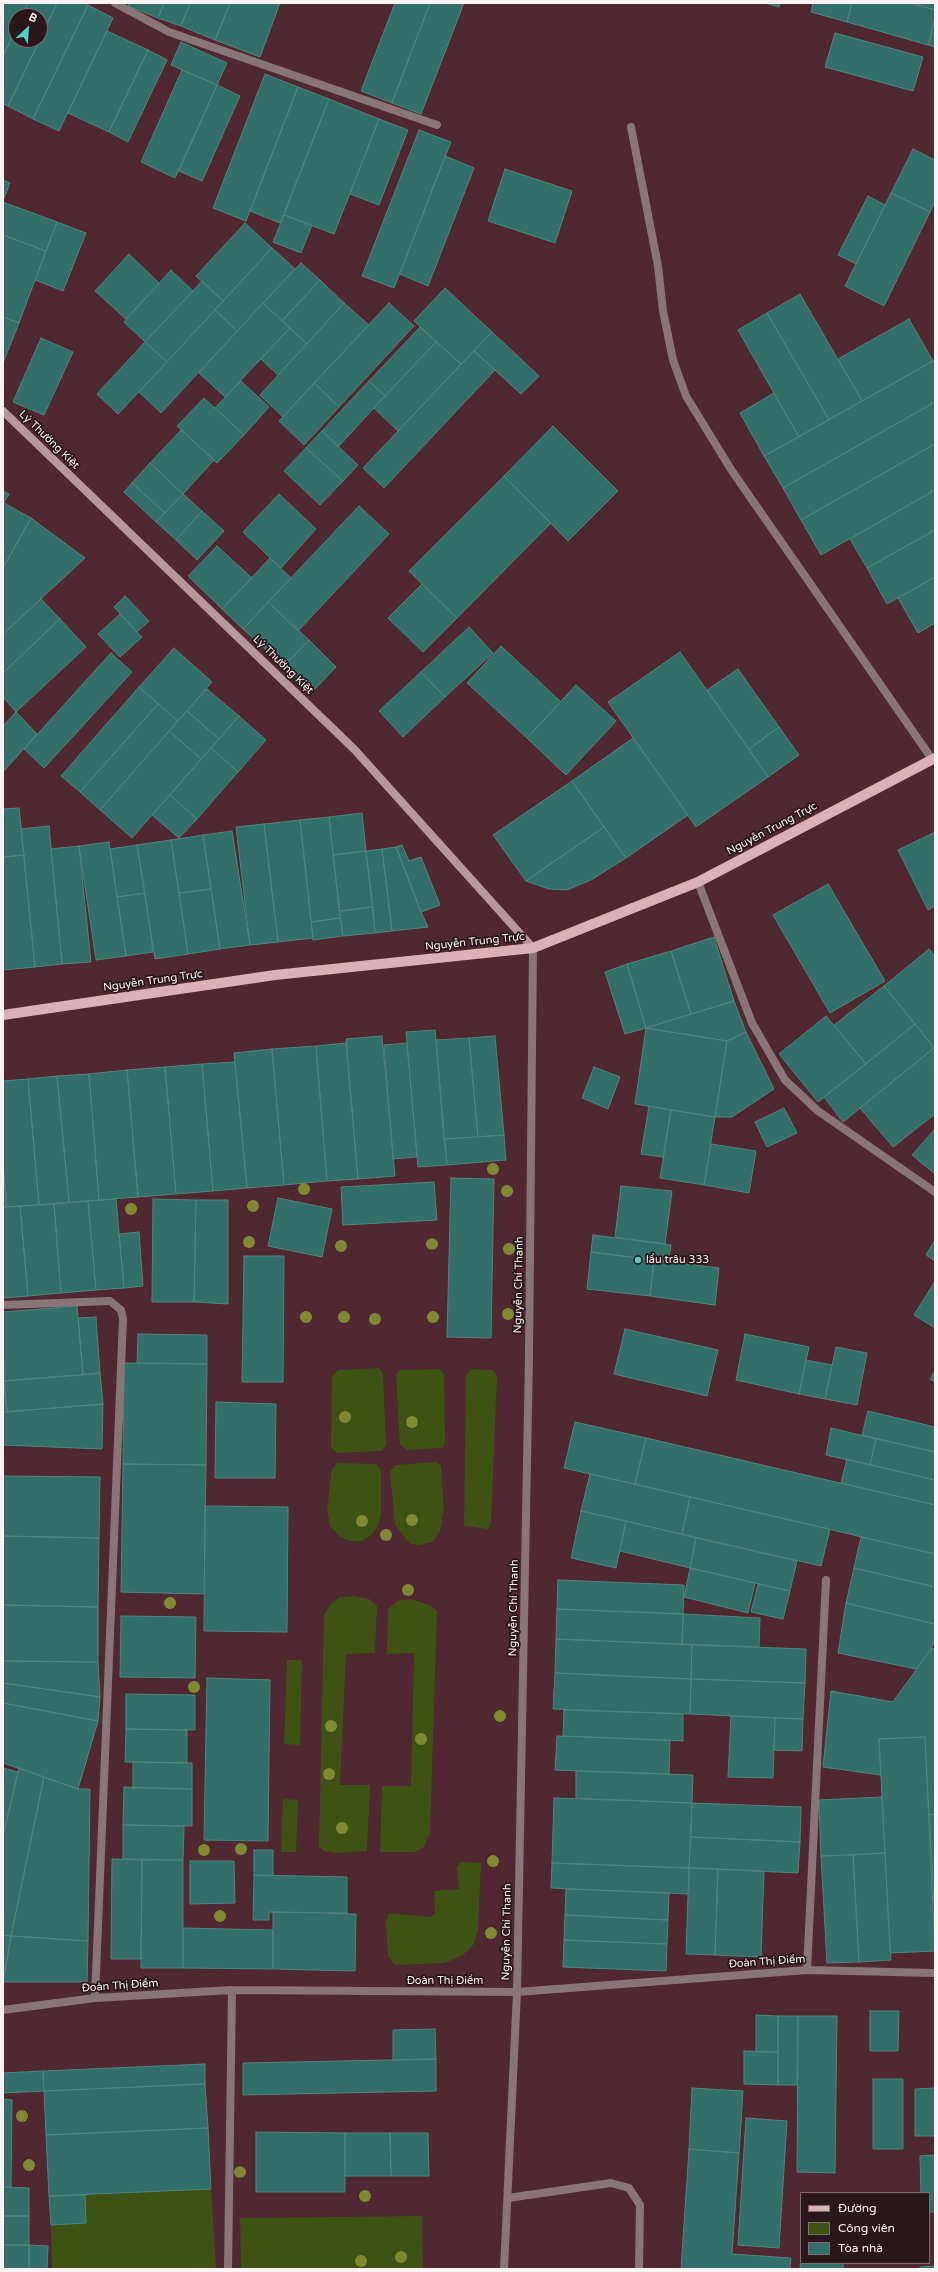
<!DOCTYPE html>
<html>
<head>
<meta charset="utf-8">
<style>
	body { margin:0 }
	#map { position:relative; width:938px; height:2272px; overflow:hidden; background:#4f2831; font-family:"Varela Round",sans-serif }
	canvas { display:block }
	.frame { position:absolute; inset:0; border:4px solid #fcf1f3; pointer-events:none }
	.legend { position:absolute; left:800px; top:2192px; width:130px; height:72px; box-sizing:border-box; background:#29171b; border:1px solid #7d6e71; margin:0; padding:5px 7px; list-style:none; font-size:12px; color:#fcf1f3 }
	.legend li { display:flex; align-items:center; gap:8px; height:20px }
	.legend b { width:20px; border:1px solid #7d6e71 }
	.north { position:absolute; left:8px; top:8px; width:40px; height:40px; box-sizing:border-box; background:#29171b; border:1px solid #7d6e71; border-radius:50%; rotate:26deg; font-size:11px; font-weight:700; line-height:16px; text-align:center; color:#fcf1f3 }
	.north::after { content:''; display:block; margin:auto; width:14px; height:18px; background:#57cec2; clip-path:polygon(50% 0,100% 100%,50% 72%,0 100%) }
</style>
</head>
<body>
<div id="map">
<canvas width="938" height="2272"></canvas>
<div class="frame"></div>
<ul class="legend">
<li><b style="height:5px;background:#dbb1b8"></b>Đường</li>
<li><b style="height:11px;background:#3e5213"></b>Công viên</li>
<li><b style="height:11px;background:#316f68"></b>Tòa nhà</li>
</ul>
<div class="north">B</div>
</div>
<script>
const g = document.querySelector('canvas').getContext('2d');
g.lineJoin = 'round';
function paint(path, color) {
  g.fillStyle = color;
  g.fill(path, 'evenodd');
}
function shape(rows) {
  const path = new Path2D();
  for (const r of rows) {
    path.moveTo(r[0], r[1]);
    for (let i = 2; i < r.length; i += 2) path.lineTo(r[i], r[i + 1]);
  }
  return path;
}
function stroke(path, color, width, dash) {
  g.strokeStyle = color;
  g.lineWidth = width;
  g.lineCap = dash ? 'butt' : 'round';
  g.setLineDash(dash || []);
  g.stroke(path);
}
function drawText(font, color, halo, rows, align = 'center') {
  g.font = font + ' "Varela Round",sans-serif';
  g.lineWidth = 3.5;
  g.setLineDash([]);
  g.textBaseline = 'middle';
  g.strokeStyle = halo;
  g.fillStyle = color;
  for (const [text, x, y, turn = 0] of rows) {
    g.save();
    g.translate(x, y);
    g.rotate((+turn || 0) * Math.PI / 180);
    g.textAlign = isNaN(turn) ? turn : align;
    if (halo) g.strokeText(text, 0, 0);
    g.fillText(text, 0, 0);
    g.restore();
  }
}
paint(shape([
	[379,1368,383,1374,386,1445,382,1451,337,1453,331,1447,332,1377,338,1370],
	[439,1369,444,1375,445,1443,442,1448,407,1450,400,1445,396,1375,400,1370],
	[471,1369,493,1370,497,1375,491,1525,488,1529,464,1526,466,1375],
	[436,1462,441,1466,444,1510,440,1531,432,1542,419,1545,410,1544,395,1525,390,1472,395,1465],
	[337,1463,377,1464,381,1470,381,1515,377,1528,370,1536,362,1541,350,1541,339,1536,330,1526,327,1509,332,1469],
	[355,1596,369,1599,377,1606,375,1653,346,1654,340,1785,370,1785,367,1851,336,1853,324,1851,319,1846,324,1615,331,1604,339,1597],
	[410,1599,430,1605,437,1611,430,1833,423,1848,414,1852,380,1852,382,1786,411,1786,414,1653,387,1654,388,1609,398,1601],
	[287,1660,302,1660,300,1745,284,1744],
	[283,1799,298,1800,296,1852,281,1852],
	[461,1862,481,1863,478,1930,474,1944,463,1955,445,1963,395,1965,388,1957,386,1921,389,1913,430,1917,435,1914,434,1891,459,1889,457,1867],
	[211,2189,216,2269,52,2269,51,2225,86,2223,85,2195],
	[422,2216,423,2269,241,2269,240,2218]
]), '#3e5213');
const building = shape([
	[3,3,28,3,22,16,16,16,16,28,3,56,3,3],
	[28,3,57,3,40,39,40,16,22,16,28,3],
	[57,3,83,3,88,5,33,119,8,106,57,3],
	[129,3,164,3,158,18,128,6,129,3],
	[164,3,190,3,181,26,158,18,164,3],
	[190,3,230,3,215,40,181,26,190,3],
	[230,3,280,3,260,57,215,40,230,3],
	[395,3,430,3,392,103,361,91,395,3],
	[430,3,464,3,421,114,392,103,430,3],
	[765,3,780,3,779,7,765,3],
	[813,3,852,3,847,22,811,12,813,3],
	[852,3,911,3,935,10,935,18,928,45,847,22,852,3],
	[911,3,935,3,935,10,911,3],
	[88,5,113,18,59,131,33,119,88,5],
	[935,19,935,47,928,45,935,19],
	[16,28,16,40,40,40,8,106,3,104,3,56,16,28],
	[107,31,148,50,109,132,68,113,107,31],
	[835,33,923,57,913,91,825,67,835,33],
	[181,42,227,63,217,85,171,65,181,42],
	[148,50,167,60,128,142,109,132,148,50],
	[182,70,217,85,175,178,141,162,182,70],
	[265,74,298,87,246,221,213,208,265,74],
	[217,85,240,96,202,181,179,171,217,85],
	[298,87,329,99,280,223,250,211,298,87],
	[329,99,379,119,334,234,284,215,329,99],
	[379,119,408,130,379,205,350,194,379,119],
	[419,130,451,142,394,288,362,276,419,130],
	[913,149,935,160,935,202,930,212,891,193,913,149],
	[445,156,474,168,428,286,400,274,445,156],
	[505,169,572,191,555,243,488,221,505,169],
	[3,180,10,183,3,201,3,180],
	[891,193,930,212,884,306,845,286,891,193],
	[868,196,885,205,856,264,838,255,868,196],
	[3,202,57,222,46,251,3,235,3,202],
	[284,215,312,225,301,253,273,242,284,215],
	[57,222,86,233,63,291,35,280,57,222],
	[245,223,272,248,223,301,196,276,245,223],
	[3,235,46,251,19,323,3,317,3,235],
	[272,248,295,269,237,331,215,310,272,248],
	[129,254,159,283,126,319,95,291,129,254],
	[301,263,320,280,282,321,263,303,301,263],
	[171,270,193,291,145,342,124,322,171,270],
	[320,280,344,303,307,344,282,321,320,280],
	[202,281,223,301,167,362,145,342,202,281],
	[445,288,492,332,461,364,414,321,445,288],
	[800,294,862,401,829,420,767,313,800,294],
	[263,303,290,328,225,397,199,373,263,303],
	[344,303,369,325,283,417,260,395,344,303],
	[389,303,414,326,339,407,314,383,389,303],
	[215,310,237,331,161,413,139,392,215,310],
	[767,313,829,420,799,437,738,330,767,313],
	[3,317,19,323,3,363,3,317],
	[909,319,933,361,862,401,838,359,909,319],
	[420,327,436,342,385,396,369,381,420,327],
	[290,328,307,344,278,375,261,359,290,328],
	[492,332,539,376,521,394,474,351,492,332],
	[41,338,73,352,44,415,13,402,41,338],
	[145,342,167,362,118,414,97,394,145,342],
	[436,342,461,364,398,431,374,408,436,342],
	[474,351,495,370,384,488,363,468,474,351],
	[933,361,935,364,935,402,783,488,764,456,933,361],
	[241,381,269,407,244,435,215,408,241,381],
	[369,381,385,396,338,447,322,431,369,381],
	[314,383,339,407,304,445,279,421,314,383],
	[774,393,799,437,764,456,740,413,774,393],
	[204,398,244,435,217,463,177,426,204,398],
	[935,402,935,444,801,520,783,488,935,402],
	[553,426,618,491,568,541,504,476,553,426],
	[181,430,214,460,183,494,150,463,181,430],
	[322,431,358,465,343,481,306,448,322,431],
	[935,444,935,490,821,555,801,520,935,444],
	[306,448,343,481,320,505,284,471,306,448],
	[150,463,183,494,165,513,132,483,150,463],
	[504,476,551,523,457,618,409,571,504,476],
	[132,483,165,513,156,522,124,492,132,483],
	[935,490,935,530,867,568,850,539,935,490],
	[3,491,9,494,3,504,3,491],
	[183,494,202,511,176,540,156,522,183,494],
	[279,494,316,529,281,568,243,532,279,494],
	[4,503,31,518,3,568,3,504,4,503],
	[359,506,389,534,298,631,268,602,359,506],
	[202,511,224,531,197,560,176,540,202,511],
	[31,518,85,558,3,634,3,568,31,518],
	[935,530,935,577,887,604,867,568,935,530],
	[217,546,252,578,222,609,188,576,217,546],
	[270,558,291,578,243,629,222,609,270,558],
	[935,577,935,623,918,633,898,598,935,577],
	[422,584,457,618,423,652,388,618,422,584],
	[125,596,149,621,137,632,114,607,125,596],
	[41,599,60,619,3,673,3,634,41,599],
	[268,602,309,640,284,666,243,629,268,602],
	[120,614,142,637,120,657,98,634,120,614],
	[60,619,86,647,16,712,3,697,3,673,60,619],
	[469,627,493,653,445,697,421,672,469,627],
	[309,640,336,667,312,692,284,666,309,640],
	[501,646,561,702,527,738,467,683,501,646],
	[174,648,212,682,178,721,139,687,174,648],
	[680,652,768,777,696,827,608,702,680,652],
	[111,653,132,672,44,768,24,749,111,653],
	[738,669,779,727,749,749,707,690,738,669],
	[421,672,445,697,403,737,379,711,421,672],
	[576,685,616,721,566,775,527,738,576,685],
	[139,687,158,704,80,792,61,776,139,687],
	[207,689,239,716,219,739,187,711,207,689],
	[158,704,178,721,100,810,80,792,158,704],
	[187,711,219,739,201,759,169,731,187,711],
	[16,712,37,734,3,772,3,726,16,712],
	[239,716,266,740,238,772,211,748,239,716],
	[779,727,799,755,768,777,749,749,779,727],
	[169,731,201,759,132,838,100,810,169,731],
	[633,738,688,815,626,858,572,781,633,738],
	[211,748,238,772,197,819,170,795,211,748],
	[572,781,604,827,526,881,493,835,572,781],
	[170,795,197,819,179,838,152,815,170,795],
	[19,808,24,855,3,857,3,809,19,808],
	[362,813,366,851,333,855,329,817,362,813],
	[329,817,340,918,311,922,300,820,329,817],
	[300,820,313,938,278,942,264,824,300,820],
	[264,824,278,942,250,945,236,827,264,824],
	[49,826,62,964,35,967,21,829,49,826],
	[604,827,626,858,591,880,567,890,549,889,526,881,604,827],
	[232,831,250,945,220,949,203,835,232,831],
	[935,832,935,906,928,910,898,850,935,832],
	[203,835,211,889,179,893,171,840,203,835],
	[171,840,188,954,155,959,137,845,171,840],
	[109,842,126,956,96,960,79,846,109,842],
	[137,845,145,893,117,897,110,849,137,845],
	[402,845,409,861,421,857,440,905,421,912,396,847,402,845],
	[79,846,91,962,62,964,51,849,79,846],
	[396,847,421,912,428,927,392,931,382,849,396,847],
	[382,849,392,931,375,933,366,851,382,849],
	[366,851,373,907,340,911,333,855,366,851],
	[24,855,35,967,3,970,3,857,24,855],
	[828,884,885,981,830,1013,773,915,828,884],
	[211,889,220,949,188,954,179,893,211,889],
	[145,893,153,952,126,956,117,897,145,893],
	[373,907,375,933,343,936,340,911,373,907],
	[340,918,343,936,313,940,311,922,340,918],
	[714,937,734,1001,691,1014,671,951,714,937],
	[929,949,935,956,935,1049,884,986,929,949],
	[671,951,691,1014,646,1028,627,964,671,951],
	[627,964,646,1028,625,1034,605,972,627,964],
	[884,986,915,1024,866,1064,834,1025,884,986],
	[734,1001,746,1032,727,1041,646,1028,734,1001],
	[826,1016,866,1064,818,1102,779,1054,826,1016],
	[915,1024,934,1048,843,1122,824,1097,915,1024],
	[646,1028,727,1041,715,1117,635,1104,646,1028],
	[435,1030,447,1165,418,1167,406,1032,435,1030],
	[746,1032,774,1089,732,1117,715,1117,727,1041,746,1032],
	[382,1036,395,1176,358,1179,346,1039,382,1036],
	[495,1036,504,1135,478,1137,469,1038,495,1036],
	[469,1038,478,1137,444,1139,436,1040,469,1038],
	[346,1043,358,1179,327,1181,316,1046,346,1043],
	[407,1043,417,1157,393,1159,384,1045,407,1043],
	[316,1046,327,1181,284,1185,272,1049,316,1046],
	[934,1048,935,1114,893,1147,860,1108,934,1048],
	[272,1049,284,1185,247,1188,234,1053,272,1049],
	[235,1062,247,1188,213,1191,202,1064,235,1062],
	[202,1064,213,1191,176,1194,165,1067,202,1064],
	[165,1067,176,1194,138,1197,127,1070,165,1067],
	[594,1067,620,1077,608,1109,582,1098,594,1067],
	[127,1070,138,1197,99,1200,89,1074,127,1070],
	[89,1074,99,1200,69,1202,57,1076,89,1074],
	[57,1076,69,1202,39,1205,28,1079,57,1076],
	[28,1079,39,1205,7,1207,3,1166,3,1081,28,1079],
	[649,1106,671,1110,663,1157,641,1154,649,1106],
	[784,1108,797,1133,767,1147,755,1122,784,1108],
	[671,1110,715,1117,704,1185,660,1178,671,1110],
	[935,1129,935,1174,912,1155,935,1129],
	[504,1135,506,1160,447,1165,444,1139,504,1135],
	[711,1144,756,1151,749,1193,704,1185,711,1144],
	[3,1166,7,1207,3,1207,3,1166],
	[451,1178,494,1179,491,1338,447,1337,451,1178],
	[434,1182,437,1220,343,1225,341,1187,434,1182],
	[621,1186,672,1191,665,1244,615,1237,621,1186],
	[278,1198,332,1209,322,1257,268,1246,278,1198],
	[116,1199,124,1288,96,1290,88,1201,116,1199],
	[153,1199,196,1200,194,1302,152,1302,153,1199],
	[196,1200,228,1200,228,1304,194,1302,196,1200],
	[88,1201,96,1290,61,1293,54,1204,88,1201],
	[54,1204,61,1293,28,1296,20,1206,54,1204],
	[20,1206,28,1296,3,1298,3,1207,20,1206],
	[139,1232,143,1286,124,1288,119,1234,139,1232],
	[593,1235,671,1245,668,1262,591,1252,593,1235],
	[935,1240,935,1261,926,1255,935,1240],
	[591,1252,654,1260,650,1296,587,1289,591,1252],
	[244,1256,284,1256,283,1382,242,1382,244,1256],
	[654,1260,719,1268,715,1305,650,1296,654,1260],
	[935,1281,935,1328,914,1315,935,1281],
	[77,1306,83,1375,4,1381,3,1312,77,1306],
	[96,1317,100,1373,83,1375,78,1318,96,1317],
	[625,1329,718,1350,707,1396,614,1374,625,1329],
	[138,1334,207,1335,207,1364,137,1363,138,1334],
	[745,1334,809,1347,799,1394,736,1380,745,1334],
	[836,1347,867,1353,857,1405,825,1399,836,1347],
	[806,1360,832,1365,825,1399,799,1394,806,1360],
	[124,1363,207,1364,206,1465,123,1464,124,1363],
	[935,1371,935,1382,930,1379,935,1371],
	[3,1373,7,1412,3,1412,3,1373],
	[100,1373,103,1404,7,1412,4,1381,100,1373],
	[216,1402,276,1404,275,1478,215,1478,216,1402],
	[103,1404,102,1449,3,1445,3,1412,103,1404],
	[868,1411,935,1427,935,1452,862,1435,868,1411],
	[575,1422,646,1438,635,1484,564,1468,575,1422],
	[831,1428,876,1439,870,1465,826,1455,831,1428],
	[646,1438,935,1505,935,1554,635,1484,646,1438],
	[876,1439,935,1452,935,1480,870,1465,876,1439],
	[847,1459,935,1480,935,1505,841,1483,847,1459],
	[123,1464,206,1465,204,1594,121,1592,123,1464],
	[590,1474,690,1497,682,1534,581,1511,590,1474],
	[3,1476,100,1477,99,1538,3,1536,3,1476],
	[690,1497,830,1529,821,1566,682,1534,690,1497],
	[205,1506,288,1507,287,1632,204,1631,205,1506],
	[581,1511,626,1521,616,1568,571,1558,581,1511],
	[626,1521,696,1538,690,1568,620,1551,626,1521],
	[3,1536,99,1538,98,1607,3,1605,3,1536],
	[861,1537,935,1554,935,1587,854,1568,861,1537],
	[696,1538,797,1561,790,1591,690,1568,696,1538],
	[690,1568,755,1583,748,1613,684,1597,690,1568],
	[854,1568,935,1587,935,1624,846,1603,854,1568],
	[558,1580,684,1585,683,1614,557,1609,558,1580],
	[758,1584,790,1591,783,1619,751,1612,758,1584],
	[846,1603,935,1624,935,1639,931,1649,916,1669,838,1653,846,1603],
	[3,1605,98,1607,98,1662,3,1661,3,1605],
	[557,1609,683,1614,682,1644,556,1639,557,1609],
	[683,1614,760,1618,759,1647,682,1644,683,1614],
	[121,1616,196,1617,195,1678,120,1677,121,1616],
	[556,1639,692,1645,691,1679,555,1673,556,1639],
	[692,1645,806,1649,805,1683,691,1679,692,1645],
	[935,1648,935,1814,929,1815,925,1737,879,1739,881,1775,823,1767,831,1691,893,1702,931,1649,935,1648],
	[3,1661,98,1662,100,1697,3,1683,3,1661],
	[555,1673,691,1679,690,1714,553,1709,555,1673],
	[207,1678,270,1680,268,1841,204,1840,207,1678],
	[691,1679,805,1683,803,1719,690,1714,691,1679],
	[3,1683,100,1697,98,1721,3,1703,3,1683],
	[126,1694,195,1695,195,1730,126,1729,126,1694],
	[3,1703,98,1721,78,1789,3,1763,3,1703],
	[564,1710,683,1714,683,1741,563,1736,564,1710],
	[731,1716,775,1718,773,1778,728,1777,731,1716],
	[775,1718,803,1719,802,1751,774,1750,775,1718],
	[126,1729,187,1730,187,1763,125,1762,126,1729],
	[557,1736,670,1740,669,1774,555,1770,557,1736],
	[925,1737,935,1951,890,1953,879,1739,925,1737],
	[133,1762,192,1763,192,1789,133,1788,133,1762],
	[3,1768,18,1772,3,1836,3,1768],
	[19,1768,44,1777,11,1936,3,1935,3,1836,19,1768],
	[576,1771,693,1775,692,1803,576,1798,576,1771],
	[44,1777,78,1789,90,1789,88,1941,11,1936,44,1777],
	[124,1787,192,1789,192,1826,123,1825,124,1787],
	[882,1797,885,1853,821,1856,819,1800,882,1797],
	[554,1798,692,1803,689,1868,552,1863,554,1798],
	[692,1803,801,1807,800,1842,691,1837,692,1803],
	[935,1814,935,1886,933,1886,929,1815,935,1814],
	[123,1825,184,1826,183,1860,123,1859,123,1825],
	[691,1837,800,1842,798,1873,689,1868,691,1837],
	[254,1850,273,1850,273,1876,254,1875,254,1850],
	[885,1853,891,1960,859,1962,853,1855,885,1853],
	[853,1855,859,1962,827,1963,821,1856,853,1855],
	[112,1859,142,1860,141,1959,111,1959,112,1859],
	[142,1860,183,1860,183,1968,141,1968,142,1860],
	[190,1861,234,1861,235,1903,190,1904,190,1861],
	[552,1863,689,1868,689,1894,551,1888,552,1863],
	[689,1868,718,1869,715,1955,686,1954,689,1868],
	[718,1869,764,1871,761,1957,715,1955,718,1869],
	[254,1875,347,1877,347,1913,269,1912,269,1920,253,1920,254,1875],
	[933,1886,935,1886,935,1928,933,1886],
	[566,1889,669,1893,668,1920,565,1915,566,1889],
	[273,1912,356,1914,355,1971,273,1969,273,1912],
	[565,1915,668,1920,667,1944,564,1940,565,1915],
	[183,1928,273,1930,273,1969,183,1968,183,1928],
	[3,1935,11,1936,3,1982,3,1935],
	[11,1936,88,1941,87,1982,3,1982,11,1936],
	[564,1940,667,1944,666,1971,563,1967,564,1940],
	[870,2011,899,2011,898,2051,870,2051,870,2011],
	[756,2015,778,2016,778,2052,756,2052,756,2015],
	[778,2016,798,2016,797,2085,778,2085,778,2016],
	[798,2016,837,2016,835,2173,797,2172,798,2016],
	[435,2029,436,2059,393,2060,393,2030,435,2029],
	[744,2051,778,2052,778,2085,744,2084,744,2051],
	[436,2059,436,2091,243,2095,243,2063,436,2059],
	[205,2064,205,2084,44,2091,43,2071,205,2064],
	[43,2071,44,2091,3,2093,3,2073,43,2071],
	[873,2079,903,2079,903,2149,873,2149,873,2079],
	[205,2084,208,2128,46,2135,44,2091,205,2084],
	[692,2088,743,2091,739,2153,689,2149,692,2088],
	[935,2088,935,2136,915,2136,915,2089,935,2088],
	[3,2099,12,2100,11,2187,3,2187,3,2099],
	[746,2118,787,2121,779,2248,738,2245,746,2118],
	[208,2128,211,2189,49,2196,46,2135,208,2128],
	[256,2132,345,2133,345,2192,256,2192,256,2132],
	[345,2133,390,2133,391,2176,345,2176,345,2133],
	[390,2133,428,2133,429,2176,391,2176,390,2133],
	[689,2149,739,2153,732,2254,791,2258,790,2269,681,2269,689,2149],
	[935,2155,935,2212,929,2212,929,2193,921,2193,920,2156,935,2155],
	[3,2187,29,2188,29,2216,3,2216,3,2187],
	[85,2195,86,2223,51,2225,49,2196,85,2195],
	[3,2216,29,2216,29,2245,3,2245,3,2216],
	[3,2245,29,2245,29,2269,3,2269,3,2245],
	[29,2245,48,2246,47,2269,29,2269,29,2245],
	[801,2256,801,2263,843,2263,843,2269,800,2269,801,2256],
	[935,2266,935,2269,920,2269,920,2267,935,2266]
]);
paint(building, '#316f68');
stroke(building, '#4f857e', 1);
stroke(shape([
	[115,3,169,32,437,125],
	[508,2198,611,2183,629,2188,640,2205,639,2269]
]), '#897478', 8);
stroke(shape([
	[631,127,658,266,663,311,673,360,686,396,732,471,932,759],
	[698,882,752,1023,785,1080,818,1111,935,1192],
	[3,1305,110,1301,121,1310,123,1319,95,1998],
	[807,1970,826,1580],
	[3,2010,95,1998,232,1990,517,1992,807,1970,935,1973],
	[228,2269,232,1990],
	[504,2269,517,1992,529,1356,533,948]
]), '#897478', 8);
stroke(shape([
	[3,411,354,749,533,948]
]), '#b7969c', 8);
stroke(shape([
	[3,1015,275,975,533,948,698,882,935,758]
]), '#dbb1b8', 10);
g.fillStyle = '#7e8932';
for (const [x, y] of [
	[493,1169],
	[304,1189],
	[507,1191],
	[253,1206],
	[131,1209],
	[249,1242],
	[432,1244],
	[341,1246],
	[509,1249],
	[508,1314],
	[306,1317],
	[344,1317],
	[433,1317],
	[375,1319],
	[345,1417],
	[412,1422],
	[412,1520],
	[362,1521],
	[386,1535],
	[408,1590],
	[170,1603],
	[194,1687],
	[500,1716],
	[331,1726],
	[421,1739],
	[329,1774],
	[342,1828],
	[241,1849],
	[204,1850],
	[493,1861],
	[220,1916],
	[491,1933],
	[22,2116],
	[29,2165],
	[240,2172],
	[365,2196],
	[401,2257],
	[361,2261]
]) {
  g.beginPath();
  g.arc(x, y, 6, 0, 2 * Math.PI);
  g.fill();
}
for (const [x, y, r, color] of [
	[638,1260,4,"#57cec2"]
]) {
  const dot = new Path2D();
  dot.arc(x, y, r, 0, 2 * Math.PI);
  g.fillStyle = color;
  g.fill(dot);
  stroke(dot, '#29171b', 1.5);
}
drawText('11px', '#fcf1f3', '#29171b', [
	["Lý Thường Kiệt",49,440,44],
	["Lý Thường Kiệt",283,665,44],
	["Nguyễn Trung Trực",772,829,-28],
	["Nguyễn Trung Trực",475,942,-6],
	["Nguyễn Trung Trực",153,981,-8],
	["Nguyễn Chí Thanh",519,1285,-89],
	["Nguyễn Chí Thanh",514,1608,-89],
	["Nguyễn Chí Thanh",507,1932,-89],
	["Đoàn Thị Điểm",767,1962,-4],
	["Đoàn Thị Điểm",445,1981],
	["Đoàn Thị Điểm",120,1986,-4]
]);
drawText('11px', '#fcf1f3', '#29171b', [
	["lẩu trâu 333",646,1260]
], 'left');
</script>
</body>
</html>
